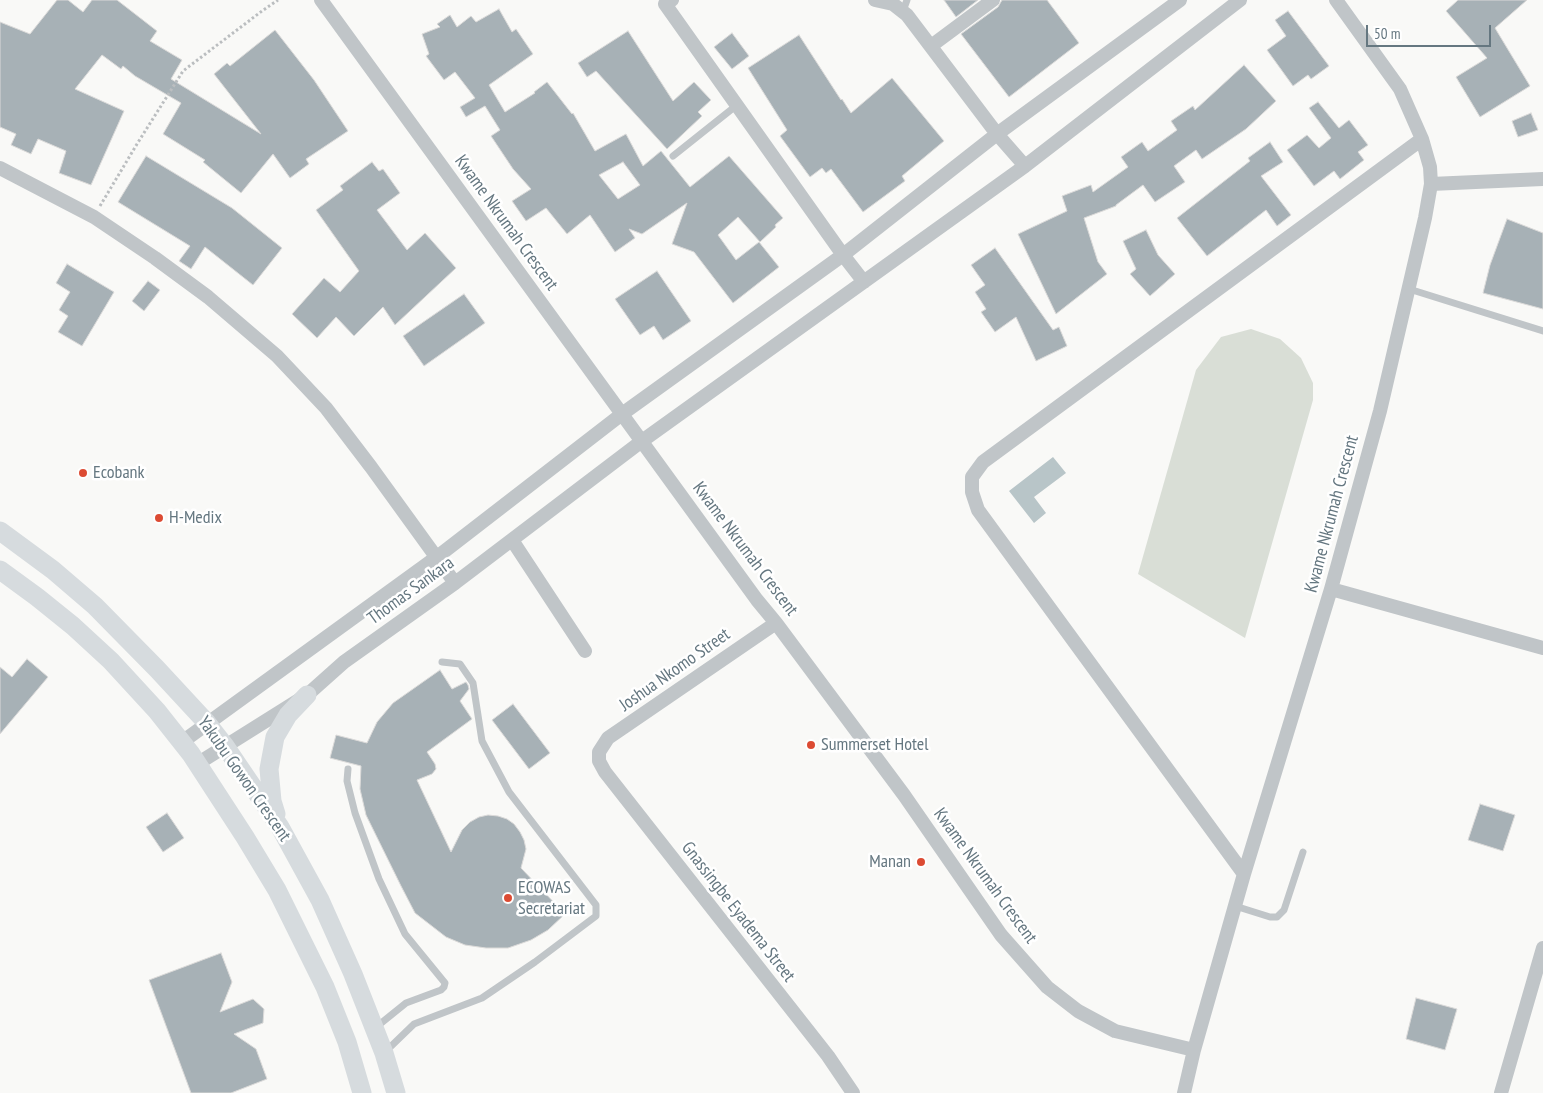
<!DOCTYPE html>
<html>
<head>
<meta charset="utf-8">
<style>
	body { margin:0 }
	#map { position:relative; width:1543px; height:1093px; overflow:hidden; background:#f9f9f7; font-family:"PT Sans Narrow",sans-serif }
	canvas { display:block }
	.scale { position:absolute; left:1366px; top:25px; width:125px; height:22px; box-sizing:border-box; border:2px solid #657780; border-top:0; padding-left:6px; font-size:15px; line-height:18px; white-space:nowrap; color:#657780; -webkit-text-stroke:4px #fff; paint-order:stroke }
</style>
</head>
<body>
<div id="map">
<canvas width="1543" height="1093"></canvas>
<div class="scale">50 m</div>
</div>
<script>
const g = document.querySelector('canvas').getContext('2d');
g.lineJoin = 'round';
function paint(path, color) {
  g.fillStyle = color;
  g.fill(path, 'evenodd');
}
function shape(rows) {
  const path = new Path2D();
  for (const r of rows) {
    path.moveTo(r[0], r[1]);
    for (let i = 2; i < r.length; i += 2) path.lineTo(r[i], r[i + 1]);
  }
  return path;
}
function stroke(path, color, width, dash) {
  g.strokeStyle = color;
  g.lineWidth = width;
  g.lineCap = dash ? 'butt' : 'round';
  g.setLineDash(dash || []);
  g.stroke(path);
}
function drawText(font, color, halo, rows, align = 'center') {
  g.font = font + ' "PT Sans Narrow",sans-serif';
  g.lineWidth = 5;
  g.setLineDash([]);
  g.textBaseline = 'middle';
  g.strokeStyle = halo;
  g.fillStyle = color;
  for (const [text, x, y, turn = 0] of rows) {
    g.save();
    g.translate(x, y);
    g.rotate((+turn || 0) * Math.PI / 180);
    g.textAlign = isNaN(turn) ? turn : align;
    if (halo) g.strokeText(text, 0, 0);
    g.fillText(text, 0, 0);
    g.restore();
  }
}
paint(shape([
	[1251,329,1280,339,1301,358,1313,383,1313,400,1245,638,1138,574,1196,370,1221,337]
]), '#d9ded6');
paint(shape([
	[1053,457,1066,473,1034,497,1046,513,1034,523,1009,491]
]), '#b8c5c8');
const building = shape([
	[57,0,68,0,83,12,92,0,117,0,157,31,150,41,182,60,171,79,261,134,214,74,227,63,230,66,275,30,314,80,348,131,306,159,309,164,290,178,273,154,241,193,203,162,205,160,163,134,181,103,135,76,123,66,121,69,102,55,75,89,124,111,91,185,59,173,66,151,38,139,31,154,11,145,16,134,0,127,0,22,30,34,57,0],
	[944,0,978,0,956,17,944,0],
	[1002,0,1047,0,1079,43,1009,97,961,34,998,7,1002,0],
	[1458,0,1527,0,1495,28,1530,86,1480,117,1456,77,1487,58,1446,11,1458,0],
	[499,9,512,32,516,29,533,54,489,85,505,112,535,93,534,92,547,82,572,114,573,113,595,151,626,134,643,166,661,151,690,187,729,156,783,218,775,225,776,227,760,242,738,217,718,235,736,260,759,242,779,267,733,303,694,252,672,244,687,203,642,234,629,229,635,238,615,252,590,215,567,234,546,208,526,221,512,201,531,189,513,169,491,136,500,130,485,106,466,117,460,107,475,98,455,72,444,80,426,56,429,54,422,34,440,27,437,24,450,15,457,27,471,16,476,22,499,9],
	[623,162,640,185,618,199,599,175,623,162],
	[1288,11,1329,66,1311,79,1308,75,1293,86,1267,50,1286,36,1275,20,1288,11],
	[628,31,673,101,694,82,711,100,698,112,702,116,667,149,596,71,587,77,578,63,628,31],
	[732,33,749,56,732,69,714,47,732,33],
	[799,35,841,100,842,99,851,113,892,78,944,141,902,176,905,181,863,212,831,169,826,173,822,168,810,177,780,136,787,130,748,68,799,35],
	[1244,65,1276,101,1246,129,1202,159,1196,150,1174,166,1185,182,1155,202,1143,185,1116,205,1116,206,1084,218,1098,262,1107,274,1056,314,1018,234,1067,211,1062,196,1091,185,1093,192,1128,167,1121,157,1142,142,1148,151,1177,130,1171,121,1193,106,1195,110,1244,65],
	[1318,102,1339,128,1349,120,1368,145,1358,152,1364,160,1340,179,1334,171,1314,186,1287,150,1307,135,1319,148,1331,138,1309,108,1318,102],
	[1531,113,1538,130,1518,137,1512,121,1531,113],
	[1270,142,1283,162,1261,176,1291,215,1277,226,1266,210,1207,256,1177,218,1250,161,1248,158,1270,142],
	[146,156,232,208,282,248,253,285,205,247,191,269,179,261,190,246,118,202,146,156],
	[372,162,379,171,383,169,400,193,377,210,407,250,425,233,456,268,395,325,383,307,354,336,336,317,317,338,292,314,324,278,340,292,359,271,316,210,343,190,340,186,372,162],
	[1507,219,1543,233,1543,309,1483,293,1490,265,1507,219],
	[1146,230,1158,255,1175,274,1150,296,1130,274,1136,269,1123,241,1146,230],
	[995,248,1053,330,1059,327,1067,346,1036,361,1016,317,995,332,981,312,986,309,975,292,985,285,971,265,995,248],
	[67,264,114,292,82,346,58,332,68,316,59,310,70,292,56,283,67,264],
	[657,271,691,321,663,340,654,326,640,335,615,299,657,271],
	[148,281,160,290,144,311,132,301,148,281],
	[464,294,485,323,424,366,403,336,464,294],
	[27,659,48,677,0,734,0,667,12,677,27,659],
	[440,670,452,689,466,682,468,685,469,689,460,701,472,719,427,752,435,764,436,769,432,774,417,780,451,852,462,830,470,822,479,817,488,815,498,816,507,819,514,824,520,832,524,840,526,849,521,868,565,914,548,930,531,940,508,948,486,948,465,945,446,937,415,913,401,886,366,815,360,789,361,766,330,758,336,735,367,743,377,722,393,703,440,670],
	[513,704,550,753,529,769,492,720,513,704],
	[1480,804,1515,815,1503,851,1468,840,1480,804],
	[167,813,184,838,163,852,146,827,167,813],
	[221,953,232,982,220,1012,253,999,264,1009,263,1023,234,1034,256,1049,267,1079,231,1093,191,1093,149,980,221,953],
	[1416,998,1457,1009,1445,1050,1406,1039,1416,998]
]);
paint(building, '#a7b1b6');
stroke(building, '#dbdad9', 1);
stroke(shape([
	[100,206,137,144,183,71,262,11,278,0]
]), '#bbbec0', 3, [2.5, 2.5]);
stroke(shape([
	[903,11,907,0],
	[673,156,737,105],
	[1409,289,1543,331],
	[348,769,347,781,355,813,379,879,405,934,445,983,444,987,441,990,406,1003,375,1028],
	[1235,906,1270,917,1277,917,1284,910,1303,852],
	[384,1053,414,1024,482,998,535,962,596,916,596,905,509,792,482,741,473,683,460,664,442,662]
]), '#c0c5c8', 7);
stroke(shape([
	[321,0,757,600,776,623,904,795,1001,935,1047,987,1078,1011,1115,1031,1194,1050],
	[672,0,665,4,843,255,864,282],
	[875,0,893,4,907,15,997,134,1025,166],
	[931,46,993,0],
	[0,168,94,217,155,258,208,297,277,356,326,408,371,467,455,583],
	[1431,184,1543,179],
	[512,540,585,651],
	[1331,589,1543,648],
	[776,623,608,738,599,752,599,761,605,772,828,1056,853,1093],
	[182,742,437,557,622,414,843,255,997,134,1180,0],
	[197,764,307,695,344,662,455,583,642,441,1025,166,1240,0],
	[1244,874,978,510,972,492,972,477,983,462,1422,139],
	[1184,1093,1194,1050,1244,874,1331,589,1380,411,1425,218,1431,184,1430,167,1422,139,1400,89,1336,0],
	[1501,1093,1543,948]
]), '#c0c5c8', 14);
stroke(shape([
	[0,531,53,570,95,606,157,669,207,723,225,746,280,827,320,900,353,974,384,1053,396,1093],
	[0,570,37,597,73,626,111,661,157,711,191,754,245,837,277,890,325,987,347,1042,362,1093],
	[276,814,272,801,269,769,275,737,288,715,307,695]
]), '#d6dbde', 19);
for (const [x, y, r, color] of [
	[83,473,5,"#dc4b33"],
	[159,518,5,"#dc4b33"],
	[811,745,5,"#dc4b33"],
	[921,862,5,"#dc4b33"],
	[508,898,5,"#dc4b33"]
]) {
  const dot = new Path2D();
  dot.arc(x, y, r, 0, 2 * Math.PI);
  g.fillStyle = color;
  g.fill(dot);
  stroke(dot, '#fff', 2);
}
drawText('18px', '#657780', '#fff', [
	["Kwame Nkrumah Crescent",506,223,54],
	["Kwame Nkrumah Crescent",1332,514,-75],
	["Kwame Nkrumah Crescent",745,549,53],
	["Thomas Sankara",411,591,-36],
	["Joshua Nkomo Street",675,670,-35],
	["Yakubu Gowon Crescent",244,779,55],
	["Kwame Nkrumah Crescent",985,876,54],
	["Gnassingbe Eyadema Street",738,912,52]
]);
drawText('18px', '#657780', '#fff', [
	["Ecobank",93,473],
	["H-Medix",169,518],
	["Summerset Hotel",821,745],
	["Manan",911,862,"right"],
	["ECOWAS",518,888],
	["Secretariat",518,909]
], 'left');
</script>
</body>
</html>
